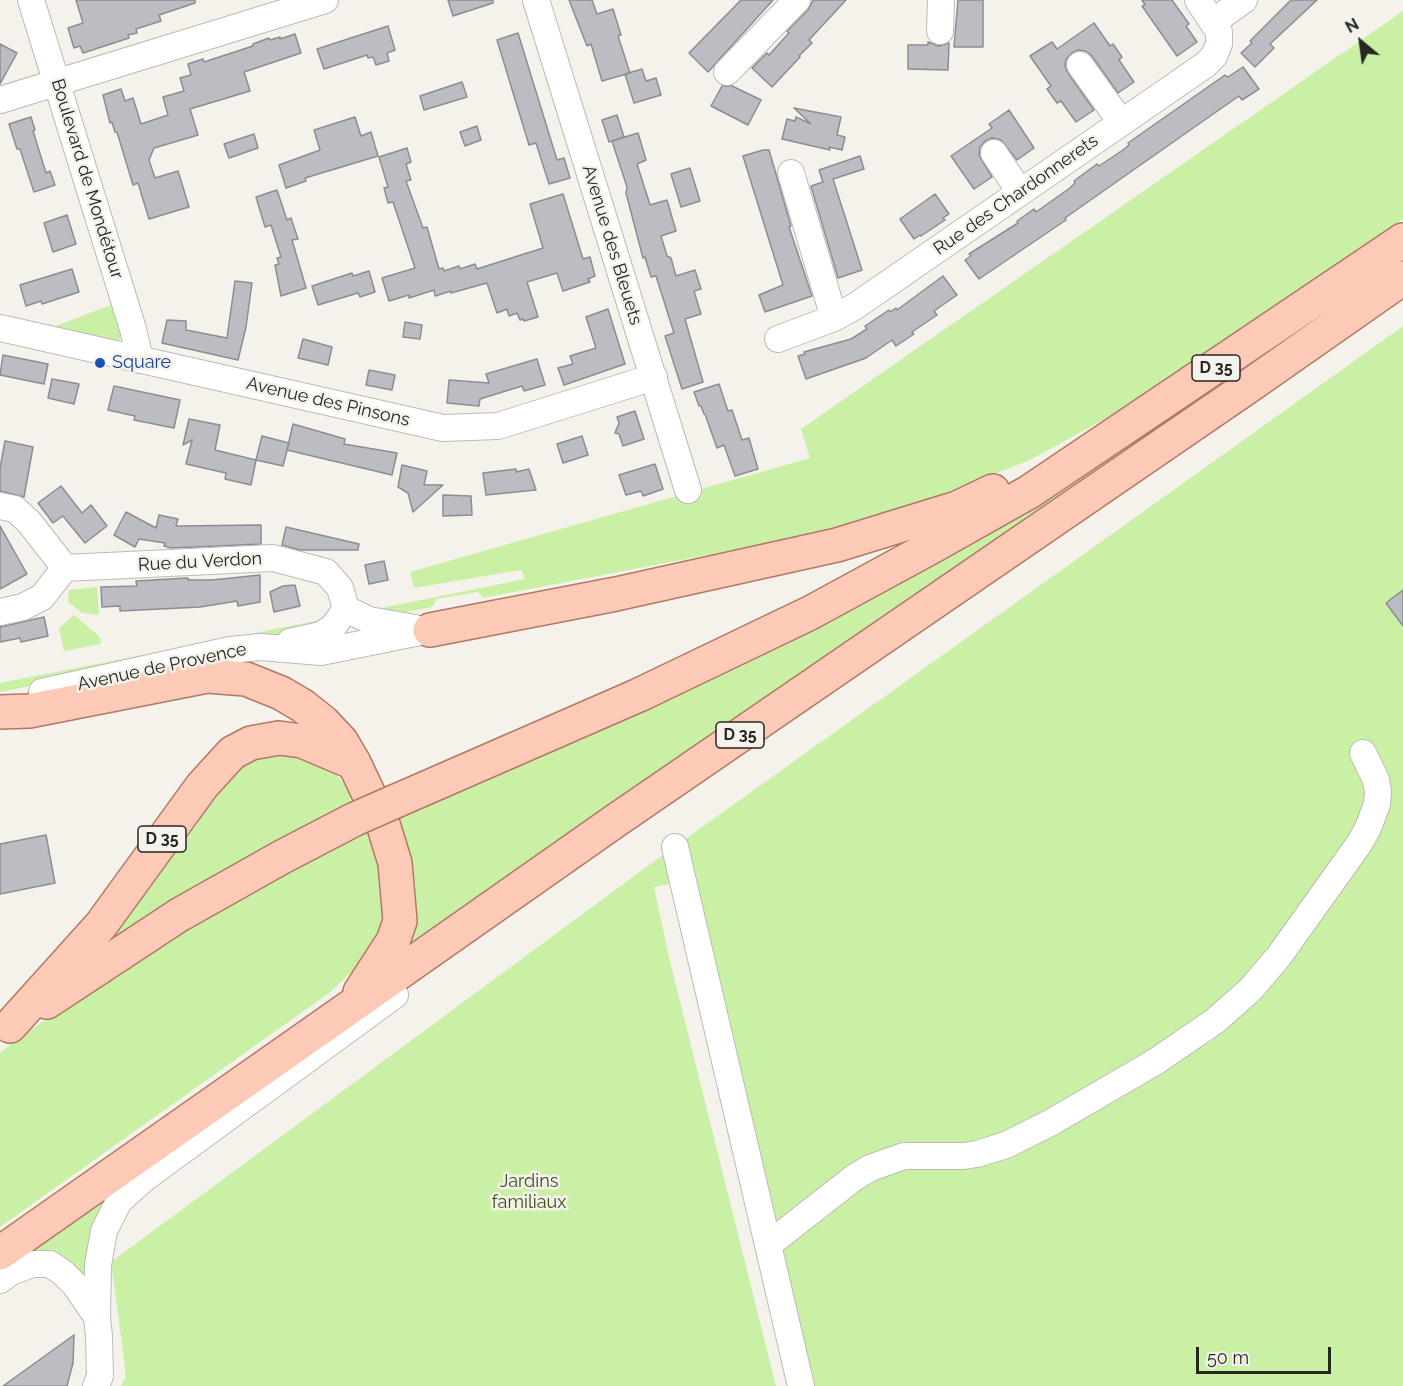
<!DOCTYPE html>
<html>
<head>
<meta charset="utf-8">
<style>
	body { margin:0 }
	#map { position:relative; width:1403px; height:1386px; overflow:hidden; background:#f4f2eb; font-family:Raleway,sans-serif }
	canvas { display:block }
	.north { position:absolute; left:1331px; top:12px; width:60px; height:60px; -webkit-text-stroke:4px #f4f2eb; paint-order:stroke; rotate:331deg; font-size:16px; font-weight:700; line-height:24px; text-align:center; color:#262623 }
	.north::after { content:''; display:block; margin:auto; width:21px; height:27px; background:#262623; clip-path:polygon(50% 0,100% 100%,50% 72%,0 100%) }
	.scale { position:absolute; left:1196px; top:1347px; width:135px; height:27px; box-sizing:border-box; border:3px solid #262623; border-top:0; padding-left:8px; font-size:18px; line-height:21px; white-space:nowrap; color:#262623; -webkit-text-stroke:4px #f4f2eb; paint-order:stroke }
</style>
</head>
<body>
<div id="map">
<canvas width="1403" height="1386"></canvas>
<div class="north">N</div>
<div class="scale">50 m</div>
</div>
<script>
const g = document.querySelector('canvas').getContext('2d');
g.lineJoin = 'round';
function paint(path, color) {
  g.fillStyle = color;
  g.fill(path, 'evenodd');
}
function shape(rows) {
  const path = new Path2D();
  for (const r of rows) {
    path.moveTo(r[0], r[1]);
    for (let i = 2; i < r.length; i += 2) path.lineTo(r[i], r[i + 1]);
  }
  return path;
}
function stroke(path, color, width, dash) {
  g.strokeStyle = color;
  g.lineWidth = width;
  g.lineCap = dash ? 'butt' : 'round';
  g.setLineDash(dash || []);
  g.stroke(path);
}
function drawText(font, color, halo, rows, align = 'center') {
  g.font = font + ' Raleway,sans-serif';
  g.lineWidth = 5;
  g.setLineDash([]);
  g.textBaseline = 'middle';
  g.strokeStyle = halo;
  g.fillStyle = color;
  for (const [text, x, y, turn = 0] of rows) {
    g.save();
    g.translate(x, y);
    g.rotate((+turn || 0) * Math.PI / 180);
    g.textAlign = isNaN(turn) ? turn : align;
    if (halo) g.strokeText(text, 0, 0);
    g.fillText(text, 0, 0);
    g.restore();
  }
}
paint(shape([
	[1403,11,1403,219,1143,398,1030,460,897,512,827,532,483,598,478,592,437,599,432,607,381,617,367,611,525,579,521,570,414,588,410,572,810,458,801,429],
	[1403,253,1403,265,406,949,395,819,639,707],
	[111,305,122,336,118,341,53,327],
	[1403,326,1403,1386,809,1386,684,881,654,887,669,957,776,1386,121,1386,125,1378,125,1367,111,1262,649,865],
	[97,587,99,615,82,613,68,602,69,590],
	[74,615,100,637,101,644,64,651,59,628],
	[331,618,324,628,0,692,0,683],
	[285,751,326,766,340,779,350,792,351,805,301,828,239,864,88,957,211,797,247,760],
	[375,828,391,912,368,957,329,993,0,1227,0,1053,21,1036,190,925,329,850],
	[112,1195,87,1273,85,1274,25,1256]
]), '#caf0a6');
const building = shape([
	[76,0,195,0,195,3,159,15,161,21,136,29,137,33,128,35,129,38,83,53,80,46,74,48,68,28,83,23,76,0],
	[448,0,493,0,493,3,453,16,448,0],
	[569,0,592,0,597,14,613,9,621,35,618,36,630,73,602,81,591,44,587,46,569,0],
	[741,0,773,0,708,72,689,53,741,0],
	[813,0,846,0,809,40,812,43,799,56,800,57,772,87,752,68,767,53,769,55,789,33,787,31,808,10,813,0],
	[958,0,983,0,983,47,954,47,958,0],
	[1142,0,1172,0,1189,24,1186,26,1197,42,1177,56,1142,6,1145,5,1142,0],
	[1291,0,1317,0,1270,44,1274,48,1255,67,1241,53,1252,43,1250,41,1291,0],
	[1094,23,1110,46,1113,44,1122,57,1119,60,1134,82,1118,93,1092,56,1086,51,1078,50,1072,53,1066,59,1065,66,1068,73,1094,110,1076,122,1061,101,1057,103,1047,89,1051,86,1030,56,1052,42,1057,49,1094,23],
	[388,26,395,50,387,53,389,61,376,65,373,57,368,58,367,55,324,69,317,49,388,26],
	[518,33,557,160,564,158,570,178,549,184,536,143,529,145,497,40,518,33],
	[295,34,301,53,244,72,250,91,190,109,198,135,154,148,149,160,155,178,178,171,189,207,149,219,138,183,133,185,117,132,115,132,112,122,110,123,103,95,121,89,125,101,133,98,141,124,168,115,163,97,184,91,180,78,191,75,188,64,203,59,204,62,253,46,253,44,269,38,270,40,280,37,280,39,295,34],
	[928,42,939,46,949,43,948,70,908,69,908,45,928,45,928,42],
	[0,44,17,53,0,84,0,44],
	[1243,67,1259,89,1242,100,1239,96,1206,119,1065,218,1066,220,979,279,965,260,971,256,969,254,1018,223,1017,221,1034,209,1036,212,1070,188,1075,183,1074,181,1097,164,1099,166,1123,150,1129,145,1128,143,1225,75,1228,77,1243,67],
	[642,69,646,81,656,78,661,95,634,103,625,74,642,69],
	[462,82,467,97,424,110,420,96,462,82],
	[722,86,732,86,761,100,748,125,711,106,722,86],
	[794,108,841,117,837,135,845,137,842,150,829,147,830,150,782,139,787,119,795,121,796,117,811,124,794,108],
	[1009,110,1034,148,1017,160,1001,140,992,138,985,141,980,147,979,155,992,177,974,189,951,156,992,128,989,124,1009,110],
	[617,115,624,137,609,142,602,120,617,115],
	[31,117,35,130,33,131,46,173,50,171,55,185,34,192,20,149,17,149,9,124,31,117],
	[355,117,361,136,371,132,378,156,305,178,306,181,286,188,279,165,320,150,314,130,355,117],
	[477,126,481,140,465,146,460,132,477,126],
	[638,133,646,160,637,164,650,205,667,200,676,231,661,236,667,256,671,258,676,276,695,270,701,289,694,291,701,314,685,319,703,382,682,389,665,336,674,333,656,276,651,277,645,257,643,258,626,193,627,187,612,141,638,133],
	[254,134,258,148,229,158,224,144,254,134],
	[407,148,411,162,406,164,411,180,406,181,423,228,427,227,439,269,443,268,444,271,459,266,460,269,475,264,477,269,543,248,530,204,563,194,583,259,590,257,595,276,588,279,590,282,563,291,557,273,527,282,538,317,524,321,523,319,520,320,517,313,509,316,507,309,497,313,487,283,451,293,451,291,435,296,434,290,409,298,409,295,389,301,382,278,415,268,393,202,388,203,384,188,388,187,379,157,407,148],
	[763,150,769,150,791,226,789,227,812,296,765,312,759,295,783,285,743,156,763,150],
	[860,156,864,169,833,179,862,270,838,278,811,186,823,182,819,170,860,156],
	[690,168,700,201,681,207,671,174,690,168],
	[277,190,287,220,291,218,298,239,292,240,306,288,281,296,275,265,279,264,277,258,281,257,271,225,265,227,256,197,277,190],
	[935,194,949,214,943,218,945,220,921,236,920,235,914,239,900,219,935,194],
	[67,215,76,244,53,252,44,223,67,215],
	[72,269,79,292,42,304,41,301,26,306,20,285,72,269],
	[369,271,375,292,360,297,358,293,318,305,312,286,352,273,353,276,369,271],
	[943,276,957,295,934,311,937,315,912,332,914,334,896,346,892,340,866,358,806,379,798,356,805,354,804,352,851,339,867,329,865,326,889,310,890,312,896,308,897,310,943,276],
	[235,281,252,283,246,327,238,360,162,343,167,320,186,321,186,330,227,338,235,281],
	[608,309,625,364,564,385,558,368,573,364,570,356,596,348,586,317,608,309],
	[405,322,422,325,420,339,403,337,405,322],
	[303,339,332,347,328,365,298,358,303,339],
	[3,355,48,364,44,384,0,375,3,355],
	[537,359,545,385,524,391,522,386,480,399,479,406,447,403,449,380,489,383,486,374,537,359],
	[369,370,395,375,392,390,366,385,369,370],
	[52,379,79,384,74,404,48,398,52,379],
	[719,384,728,411,732,410,742,440,749,438,758,469,735,476,724,445,717,448,705,414,704,414,701,406,699,406,694,392,719,384],
	[114,386,180,400,174,428,134,420,135,416,108,410,114,386],
	[635,411,644,439,623,446,619,434,615,433,619,423,617,417,635,411],
	[189,419,220,425,215,450,256,460,251,485,225,479,226,473,186,464,192,440,183,445,189,419],
	[293,424,345,439,344,444,397,453,392,475,287,450,293,424],
	[262,436,289,443,283,466,256,460,262,436],
	[582,436,588,455,563,463,557,444,582,436],
	[5,441,33,447,24,497,0,491,0,468,5,441],
	[655,464,663,489,643,496,641,491,626,495,619,475,655,464],
	[402,465,427,471,424,485,443,485,413,512,408,493,398,487,402,465],
	[516,469,516,472,529,469,536,490,486,495,483,473,516,469],
	[61,486,82,513,91,505,107,526,85,543,63,516,53,523,38,503,61,486],
	[443,495,471,496,472,515,443,516,443,495],
	[126,512,156,528,159,515,178,519,176,526,261,525,261,544,171,548,164,546,165,543,139,539,135,547,114,535,126,512],
	[0,526,27,574,0,589,0,526],
	[286,527,359,544,358,550,300,550,282,545,286,527],
	[384,561,388,580,369,584,365,565,384,561],
	[260,575,260,602,238,606,237,601,200,607,120,611,120,606,102,607,101,587,137,586,136,581,188,578,188,580,212,580,260,575],
	[295,585,300,606,274,612,270,592,283,586,295,585],
	[1403,590,1403,626,1386,603,1403,590],
	[44,617,48,636,21,642,20,638,0,642,0,627,44,617],
	[46,835,55,883,0,894,0,844,46,835],
	[74,1335,73,1363,67,1386,3,1386,74,1335]
]);
paint(building, '#bcbcc3');
stroke(building, '#8c8c93', 1.5);
const minor = shape([
	[31,0,133,329,140,360],
	[536,0,688,490],
	[1213,22,1244,0],
	[940,31,941,0],
	[1080,65,1121,122],
	[727,72,797,0],
	[0,100,325,0],
	[994,153,1020,192],
	[791,173,834,318],
	[0,328,443,428,498,426,654,377],
	[778,339,834,318,854,307,1205,65,1214,56,1219,44,1219,32,1198,0],
	[0,506,15,509,29,522,65,568,42,597,23,607,0,612],
	[65,568,273,558,326,572,340,588,346,609],
	[346,609,369,620,415,628],
	[290,642,321,635,333,627,346,609],
	[42,692,230,650,261,647,321,652,430,630],
	[675,847,801,1386],
	[768,1245,855,1177,870,1168,904,1156,964,1156,977,1154,1006,1145,1050,1123,1155,1062,1215,1021,1251,989,1279,956,1359,844,1368,828,1377,804,1378,792,1376,780,1363,753],
	[0,1280,11,1272,32,1264,50,1264,63,1273,75,1285,97,1317],
	[96,1386,100,1376,99,1336,97,1317,98,1265,104,1231,119,1201,145,1178,395,995]
]);
const major = shape([
	[430,630,616,594,837,545,957,508,993,491],
	[0,712,29,711,207,676,246,679,281,693,303,706,323,722,341,741,354,763,383,824,395,863,400,921,393,941,360,992],
	[396,801,639,695,810,613,935,545,1029,492,1403,240],
	[47,1002,179,915,282,857,355,819],
	[10,1026,101,925,202,786,232,753,251,743,279,738,302,741,354,763],
	[0,1253,615,821,1249,386,1403,278]
]);
stroke(minor, '#bcbbb4', 28);
stroke(major, '#b17965', 36);
stroke(minor, '#fff', 26);
stroke(major, '#fdcab8', 33);
const majorBridge = shape([
	[355,819,396,801]
]);
stroke(majorBridge, '#b17965', 36, []);
stroke(majorBridge, '#fdcab8', 33);
for (const [x, y, r, color] of [
	[100,363,6,"#1a4fb4"]
]) {
  const dot = new Path2D();
  dot.arc(x, y, r, 0, 2 * Math.PI);
  g.fillStyle = color;
  g.fill(dot);
  stroke(dot, '#f4f2eb', 2);
}
for (const [x, y, w] of [
	[1216,368,48],
	[740,735,48],
	[162,839,48]
]) {
  const box = new Path2D();
  box.roundRect(x - w / 2, y - 13, w, 26, 4.5);
  g.fillStyle = '#f4f2eb';
  g.fill(box);
  stroke(box, '#262623', 1.5);
}
drawText('bold 16px', '#262623', null, [
	["D 35",1216,368],
	["D 35",740,735],
	["D 35",162,839]
]);
drawText('18px', '#262623', '#f4f2eb', [
	["Boulevard de Mondétour",87,179,73],
	["Rue des Chardonnerets",1016,195,-35],
	["Avenue des Bleuets",612,245,73],
	["Avenue des Pinsons",328,402,13],
	["Rue du Verdon",200,562,-3],
	["Avenue de Provence",162,667,-12]
]);
drawText('18px', '#164399', '#f4f2eb', [
	["Square",112,363]
], 'left');
drawText('18px', '#374f1a', '#f4f2eb', [
	["Jardins",529,1182],
	["familiaux",529,1203]
]);
</script>
</body>
</html>
